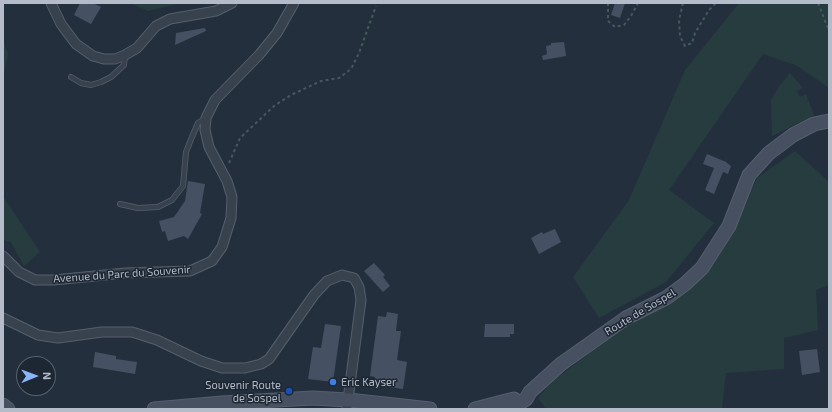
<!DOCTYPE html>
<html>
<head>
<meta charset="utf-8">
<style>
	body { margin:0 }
	#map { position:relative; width:832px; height:412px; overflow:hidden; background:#242f3e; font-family:"Exo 2",sans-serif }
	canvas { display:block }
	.frame { position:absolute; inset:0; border:4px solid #b4bcc9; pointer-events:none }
	.north { position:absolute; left:16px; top:356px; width:40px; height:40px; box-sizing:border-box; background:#1d2633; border:1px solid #59626f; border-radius:50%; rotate:89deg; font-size:11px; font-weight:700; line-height:16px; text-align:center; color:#b4bcc9 }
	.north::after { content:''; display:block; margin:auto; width:14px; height:18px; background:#8ab4f8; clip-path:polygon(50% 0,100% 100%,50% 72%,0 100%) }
</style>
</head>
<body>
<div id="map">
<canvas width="832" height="412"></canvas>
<div class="frame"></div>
<div class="north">N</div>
</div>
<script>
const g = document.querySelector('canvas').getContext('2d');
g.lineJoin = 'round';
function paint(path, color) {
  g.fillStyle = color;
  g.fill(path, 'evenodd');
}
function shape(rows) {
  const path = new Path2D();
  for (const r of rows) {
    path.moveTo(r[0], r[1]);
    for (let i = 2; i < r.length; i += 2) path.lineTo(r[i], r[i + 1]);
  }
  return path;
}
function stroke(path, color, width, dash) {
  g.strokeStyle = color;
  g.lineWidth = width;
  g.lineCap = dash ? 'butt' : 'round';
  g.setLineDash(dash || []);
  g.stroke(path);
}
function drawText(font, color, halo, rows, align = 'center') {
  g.font = font + ' "Exo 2",sans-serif';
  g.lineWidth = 3;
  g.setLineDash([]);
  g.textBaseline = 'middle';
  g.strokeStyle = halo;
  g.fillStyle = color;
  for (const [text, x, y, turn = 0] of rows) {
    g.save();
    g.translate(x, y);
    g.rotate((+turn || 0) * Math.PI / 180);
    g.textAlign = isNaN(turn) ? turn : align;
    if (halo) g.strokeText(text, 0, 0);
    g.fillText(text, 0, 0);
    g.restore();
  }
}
paint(shape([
	[130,3,182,3,148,11],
	[739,3,829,3,829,88,796,65,763,54,669,190,714,223,666,282,599,318,573,277,629,200,685,70],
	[3,40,8,54,3,78],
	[790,73,803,88,797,91,800,97,806,94,814,115,772,136,771,100,780,85],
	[795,151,829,182,829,285,816,290,818,330,784,338,784,369,726,373,722,409,546,409,538,398,551,382,627,325,672,302,710,268,735,229,757,178],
	[3,196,40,252,24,266,11,242,3,240]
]), '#263c3f');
paint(shape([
	[80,3,93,3,101,7,91,24,74,15],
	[615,3,625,3,620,18,611,15],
	[205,28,206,31,175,45,176,33],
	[564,42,566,56,543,60,542,56,547,54,546,46,551,45,551,43],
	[707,154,726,162,731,166,728,174,723,172,714,194,705,190,714,168,703,164],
	[188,181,205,184,200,213,202,214,188,239,184,236,168,241,165,231,162,232,159,221,174,217,185,201],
	[555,229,561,242,539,254,531,238,542,232,543,234],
	[374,263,385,275,383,277,390,286,383,292,364,271],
	[387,312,398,314,396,331,401,331,397,360,407,362,403,389,374,385,375,377,370,376,378,316,386,317],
	[325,324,341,326,333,382,308,379,313,347,321,348],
	[485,324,514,324,514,334,510,334,510,337,484,337],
	[817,349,820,372,802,375,799,351],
	[95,352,116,356,116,359,137,362,135,374,93,367]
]), '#455162');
const service = shape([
	[71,77,81,83,91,85,101,82,111,77,124,65,125,55],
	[120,204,138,208,158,207,172,200,183,186,186,152,192,137,198,123,206,118]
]);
const minor = shape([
	[51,3,61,24,76,44,93,56,104,59,115,59,125,55,137,48,156,26,170,19,216,11,232,3],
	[3,256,19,272,35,280,54,280,125,273,190,271,212,261,222,247,231,218,232,197,227,181,209,147,205,130,206,118,215,100,259,55,277,33,294,3],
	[3,318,38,335,58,338,102,332,132,332,157,340,201,361,222,368,245,368,261,364,269,359,314,295,327,281,342,275,354,278,359,287,361,300,347,407]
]);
const secondary = shape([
	[3,405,8,409],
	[154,409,222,403,313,398,348,400,430,409],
	[475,409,514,399],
	[505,409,516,405,526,399,530,392,561,364,626,318,666,298,685,284,702,268,729,226,749,175,769,153,793,135,814,124,829,121]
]);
stroke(service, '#565f6c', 6);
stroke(minor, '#565f6c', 11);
stroke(secondary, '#565f6c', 15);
stroke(shape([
	[608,3,608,21,615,27,624,25,631,16,638,3],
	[683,3,679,20,680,36,685,46,692,43,695,33,709,10,716,3],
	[818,3,829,31],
	[229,163,240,138,274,106,291,95,321,81,339,78,351,69,359,53,376,6]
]), '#44595c', 2, [3, 3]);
stroke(service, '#38414e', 4.5);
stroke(minor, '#38414e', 9);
stroke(secondary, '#465061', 13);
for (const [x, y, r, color] of [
	[333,382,4,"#3f7fe0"],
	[289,391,4,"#1a4fb4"]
]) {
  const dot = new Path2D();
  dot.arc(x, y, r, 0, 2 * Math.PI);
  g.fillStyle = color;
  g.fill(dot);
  stroke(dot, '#1d2633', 1.5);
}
drawText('11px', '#b4bcc9', '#1d2633', [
	["Avenue du Parc du Souvenir",122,274,-4],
	["Route de Sospel",640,312,-31]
]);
drawText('11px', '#b4bcc9', '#1d2633', [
	["Eric Kayser",341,382],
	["Souvenir Route",281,385,"right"],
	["de Sospel",281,398,"right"]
], 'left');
</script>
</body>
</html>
